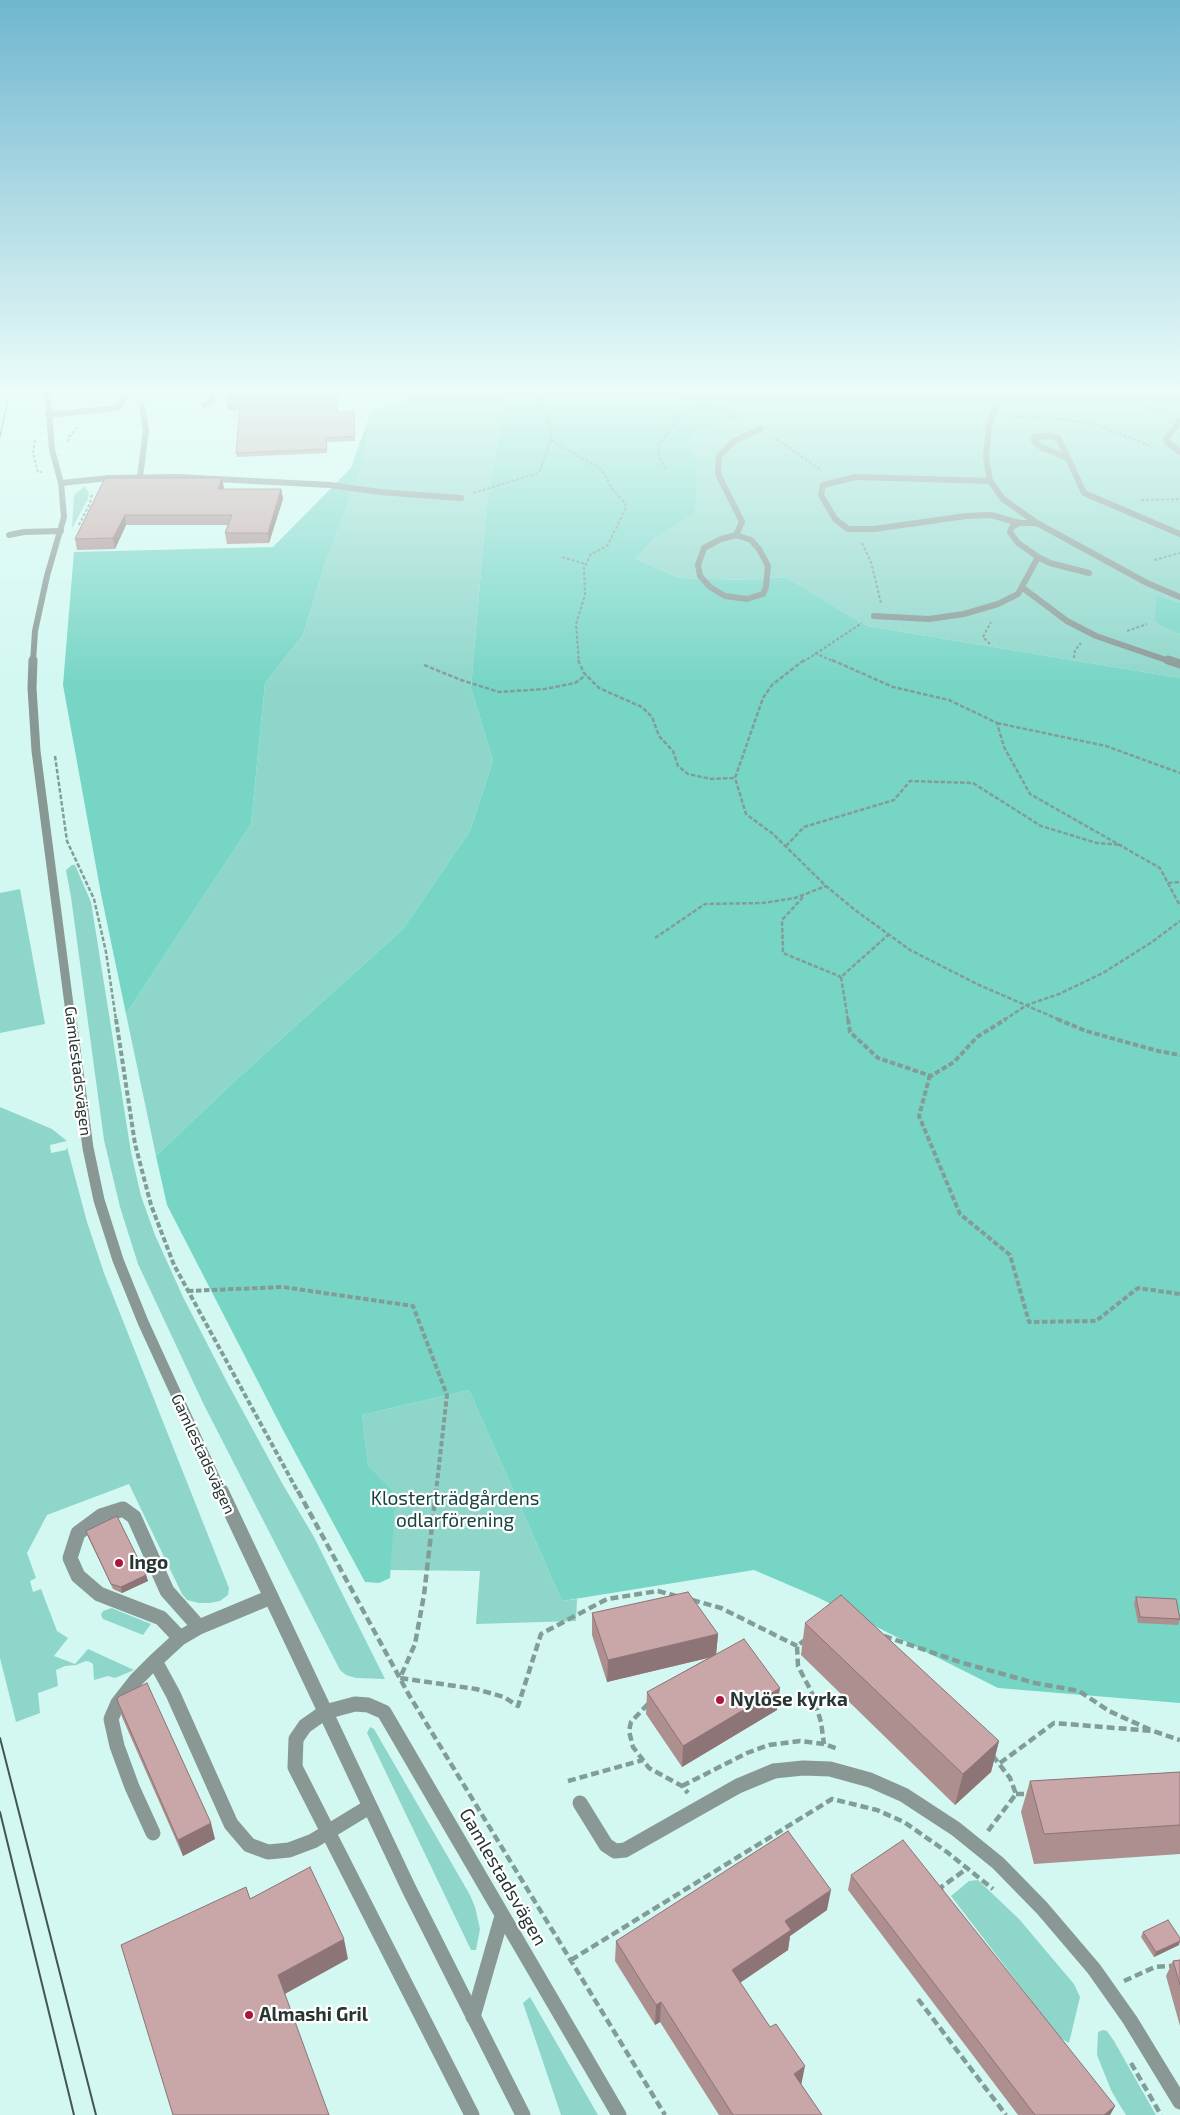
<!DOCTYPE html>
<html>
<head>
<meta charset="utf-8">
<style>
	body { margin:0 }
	canvas { display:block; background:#d2f8f1 }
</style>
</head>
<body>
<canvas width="1180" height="2115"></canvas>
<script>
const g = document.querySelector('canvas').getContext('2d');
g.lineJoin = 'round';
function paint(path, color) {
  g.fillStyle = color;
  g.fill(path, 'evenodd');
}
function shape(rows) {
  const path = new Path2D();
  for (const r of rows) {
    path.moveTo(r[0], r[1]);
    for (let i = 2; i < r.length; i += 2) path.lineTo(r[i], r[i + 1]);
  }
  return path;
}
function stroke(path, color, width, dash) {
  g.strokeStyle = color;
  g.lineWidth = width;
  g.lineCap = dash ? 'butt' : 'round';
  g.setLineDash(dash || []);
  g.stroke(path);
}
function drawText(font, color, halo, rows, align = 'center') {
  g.font = font + ' "Exo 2",sans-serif';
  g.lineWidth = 4.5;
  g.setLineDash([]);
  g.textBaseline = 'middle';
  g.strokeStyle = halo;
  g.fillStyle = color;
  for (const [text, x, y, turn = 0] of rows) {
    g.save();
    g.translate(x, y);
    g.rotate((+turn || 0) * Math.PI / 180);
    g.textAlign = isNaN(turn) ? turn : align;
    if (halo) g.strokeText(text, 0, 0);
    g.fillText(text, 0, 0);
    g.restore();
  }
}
paint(shape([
	[404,389,506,389,486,511,471,688,493,761,470,831,403,929,238,1078,156,1156,126,1014,251,824,265,683,303,635,324,567,363,463,371,411,396,404,408,399,403,395],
	[701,389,1180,389,1180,603,1157,597,1165,628,1180,634,1180,678,867,626,786,577,748,580,679,578,636,559,653,540,695,513,687,444,695,433,717,424,748,416],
	[85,486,89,494,88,499,72,528,74,495],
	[72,865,75,865,91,902,131,1152,141,1196,155,1235,183,1297,228,1384,282,1483,314,1537,385,1679,356,1678,346,1675,340,1670,204,1405,138,1264,120,1207,104,1140,71,897,66,870],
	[20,889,45,1024,0,1033,0,893],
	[0,1107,52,1129,67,1141,50,1145,51,1153,66,1150,67,1147,87,1222,104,1273,229,1588,228,1595,220,1601,210,1603,199,1603,187,1600,182,1594,129,1484,47,1515,27,1553,36,1578,30,1581,33,1592,41,1589,57,1631,68,1638,54,1656,75,1664,88,1649,134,1670,115,1678,108,1676,94,1680,93,1664,90,1662,86,1661,76,1665,65,1666,56,1670,58,1686,38,1693,40,1713,16,1722,0,1658],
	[469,1390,562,1601,577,1599,576,1621,476,1624,480,1571,390,1570,396,1494,368,1467,362,1415],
	[112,1608,114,1609,151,1624,143,1635,103,1619,101,1615,103,1611],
	[370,1727,374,1729,470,1895,475,1907,480,1929,476,1950,471,1950,367,1733],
	[978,1880,1019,1919,1074,1984,1080,1997,1069,2043,1060,2038,951,1896,969,1881],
	[530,1997,598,2115,561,2115,523,2003],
	[1103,2030,1107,2031,1114,2041,1156,2115,1126,2115,1119,2104,1111,2090,1097,2055,1098,2032]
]), '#8fd6ca');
paint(shape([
	[506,389,701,389,749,417,717,424,695,433,687,444,697,460,695,513,653,540,636,559,679,578,748,580,786,577,867,626,1180,678,1180,1703,998,1688,817,1597,754,1570,562,1601,469,1390,362,1415,368,1466,396,1494,390,1578,379,1583,365,1582,284,1432,167,1205,156,1156,238,1078,403,929,470,831,493,761,471,688,486,511],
	[371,411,363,463,324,567,303,635,265,683,251,824,126,1014,101,894,63,685,74,552,273,547,351,468],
	[1157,596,1180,603,1180,634,1165,628,1155,621]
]), '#77d5c6');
stroke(shape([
	[77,389,78,399],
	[675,389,742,420],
	[1133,399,1145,407,1170,411],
	[1006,416,1062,419,1094,424,1153,447],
	[772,436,822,471],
	[35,440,33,454,38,472,42,472],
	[551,440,601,469,613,490,625,503,626,508,607,546,591,554,584,568,585,595,576,624,579,662],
	[68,442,69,437,78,427],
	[666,469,658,456,659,445,684,411,708,404],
	[473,493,539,473,551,440,552,429,538,399,542,389],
	[1141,500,1180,499],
	[79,525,90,503,92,494],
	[862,543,871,562,881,603],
	[562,557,585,564],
	[1154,560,1180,553],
	[1127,631,1147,624],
	[990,644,983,637,991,622],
	[815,653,835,662],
	[1074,658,1075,650,1081,643],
	[803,662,862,623]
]), '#829d98', 2, [3, 2]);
stroke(shape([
	[578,660,584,673,599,688,642,707,652,717,659,736,673,751,678,766,688,774,711,779,735,778],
	[804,660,772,685,763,698,735,778,746,814,773,834,826,886,855,910,910,950,979,985,1060,1020],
	[832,660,893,687,949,700,997,723,1004,747,1030,794,1160,868,1180,906],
	[424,665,461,680,499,692,545,689,575,683,586,675],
	[997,723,1106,746,1180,773],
	[55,756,67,841,94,899,106,952,116,1020],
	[786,846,804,827,894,800,910,781,973,783,1041,826,1097,843,1122,845],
	[1168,883,1180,882],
	[803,897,782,920,783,953,841,977],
	[655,938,705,904,763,903,795,898,826,886],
	[848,1020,841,977,888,935],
	[1004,1020,1027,1005,1059,994,1103,973,1152,942,1180,921]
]), '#829d98', 2.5, [4.5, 2]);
stroke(shape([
	[116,1019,135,1144,151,1205,174,1265,298,1492],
	[848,1019,850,1032,878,1058,931,1076,954,1062,977,1037,1006,1019],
	[1057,1019,1086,1031,1158,1051,1180,1055],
	[930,1075,919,1116,960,1214,1010,1255,1029,1322,1096,1321,1138,1288,1180,1294],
	[188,1291,283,1287,413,1306,447,1395,436,1492]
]), '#829d98', 4, [5.5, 2.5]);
stroke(shape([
	[298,1491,409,1695,665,2115],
	[436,1491,424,1595,415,1644,400,1678,476,1689,504,1697,518,1706,541,1634,607,1599,658,1591,676,1596],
	[692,1600,721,1608,797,1646],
	[884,1636,963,1663,1035,1683,1079,1691,1109,1711,1153,1731],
	[806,1639,797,1646,798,1666,812,1693,821,1722,824,1744],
	[648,1704,631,1722,629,1731,633,1747,649,1768,682,1786,688,1793],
	[1000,1763,1054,1723,1153,1731,1180,1740],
	[568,1781,643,1760],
	[682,1786,747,1753,769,1745,800,1741,824,1744,838,1749],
	[1016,1794,1031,1794],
	[988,1831,1016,1794,1010,1778,993,1756],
	[942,1891,940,1888,965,1870],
	[571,1960,832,1799,877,1810,904,1822,947,1852,993,1889],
	[1124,1981,1155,1967,1180,1965],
	[918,1999,1006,2115],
	[1131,2063,1161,2115]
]), '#829d98', 4.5, [8, 4]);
stroke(shape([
	[205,405,211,401,215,389],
	[48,415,118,408,128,389],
	[1180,421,1166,439,1167,442,1180,452],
	[1050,436,1059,439,1068,458,1041,447,1034,441,1034,437,1050,436],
	[1068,458,1084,493,1180,534],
	[140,477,146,430,142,406],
	[856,477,990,481,1003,499,1037,523,1019,523,991,515,966,516,874,529,848,529,835,519,821,495,823,485,856,477],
	[990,481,986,458,989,425,1003,389],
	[61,483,109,478,178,477,330,485,380,492,461,498],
	[1037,523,1147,583,1180,597],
	[9,535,24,532,61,531],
	[736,535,751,540,759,549,768,566,766,587,763,594,747,599,725,596,710,587,700,576,698,565,704,548,721,539,736,535],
	[736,535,742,522,718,474,719,456,734,441,760,429],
	[1038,557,1050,563,1089,573],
	[1023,588,1067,621,1096,636,1172,662],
	[874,616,929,619,964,614,998,604,1018,594,1038,557,1018,543,1010,532,1012,527,1019,523]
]), '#899895', 6);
stroke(shape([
	[1168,660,1180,664]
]), '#899895', 9);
stroke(shape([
	[271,1597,199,1627,180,1638,155,1661,173,1694,231,1824,249,1845,268,1852,289,1850,313,1841,369,1807],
	[180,1638,161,1618,99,1594,78,1576,70,1558,78,1533,101,1516,123,1509,134,1517,167,1591,199,1627],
	[580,1803,606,1845,615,1851,625,1850,738,1786,774,1771],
	[153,1833,132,1787,117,1746,111,1719,118,1703,136,1680,155,1661]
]), '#899895', 15);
stroke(shape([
	[774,1771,803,1768,830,1769,870,1780,904,1795,956,1829,998,1863,1042,1908,1094,1969,1130,2020,1180,2102],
	[473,2017,502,1916],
	[472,2115,295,1767,296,1739,305,1726,325,1712,355,1704,368,1705,384,1712,619,2115]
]), '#899895', 15);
stroke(shape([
	[33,662,35,631,47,576,64,517,61,483,52,450,47,389]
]), '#899895', 6);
stroke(shape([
	[33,660,32,688,36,751,71,1020]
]), '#899895', 9);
stroke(shape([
	[71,1019,88,1148,99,1200,118,1260,143,1322,221,1492]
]), '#899895', 11);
stroke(shape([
	[221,1491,409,1889,523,2115]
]), '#899895', 15);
stroke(shape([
	[0,437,10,389]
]), '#435652', 1);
stroke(shape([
	[0,1738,96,2115],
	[0,1812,74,2115]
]), '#435652', 2);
paint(shape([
	[229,389,337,412,354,412,355,441,327,442,327,453,237,457,236,453,240,410,227,410,227,406],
	[105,478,224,488,223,489,281,489,283,499,269,543,227,544,225,533,228,525,126,525,115,549,77,550,75,539],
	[86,1531,146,1575,148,1581,122,1593,113,1589,88,1537],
	[1136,1597,1180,1619,1178,1625,1138,1623,1134,1603],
	[592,1613,718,1634,716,1654,777,1710,682,1767,646,1714,647,1692,708,1658,607,1682,592,1635],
	[805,1623,999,1741,991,1772,955,1805,801,1655],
	[117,1700,215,1839,183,1856,122,1717],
	[1180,1772,1180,1854,1034,1864,1021,1812,1030,1781],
	[851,1875,1115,2106,1110,2115,1018,2115,848,1890],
	[827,1910,790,1936,788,1950,740,1983,801,2084,822,2115,719,2115,660,2022,655,2025,615,1961,616,1941],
	[1143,1932,1179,1945,1154,1957,1141,1937],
	[1180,1960,1180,2026,1166,1976,1173,1961]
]), '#ad8f90');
paint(shape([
	[222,478,224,488,219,499,218,489],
	[281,489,283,499,269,543,268,533],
	[125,515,126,525,115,549,113,538],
	[146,1575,148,1581,122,1593,121,1587],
	[718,1634,716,1656,607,1682,608,1660],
	[780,1688,777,1710,682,1767,683,1746],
	[999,1741,991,1772,955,1805,963,1774],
	[211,1823,215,1839,183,1856,178,1840],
	[831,1890,827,1910,790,1936,788,1950,729,1990,732,1970,785,1921],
	[344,1939,348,1959,283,1995,278,1975],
	[1180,1941,1179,1945,1154,1957,1156,1952],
	[661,2002,660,2022,655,2025,656,2005],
	[805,2066,801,2086,794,2074],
	[1115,2106,1110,2115,1104,2115]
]), '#8d7476');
const building = shape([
	[229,389,337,389,337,412,354,412,355,436,326,438,327,449,236,453,240,405,227,406,229,389],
	[105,478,222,478,218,489,281,489,268,533,225,533,232,515,125,515,113,538,75,539,105,478],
	[117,1516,146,1575,121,1587,111,1584,86,1531,117,1516],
	[688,1592,718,1634,608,1660,592,1613,688,1592],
	[841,1595,999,1741,963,1774,805,1623,841,1595],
	[1136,1597,1176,1599,1180,1619,1140,1617,1136,1597],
	[744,1639,780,1688,683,1746,647,1692,744,1639],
	[147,1683,211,1823,178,1840,117,1700,118,1697,147,1683],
	[1180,1772,1180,1825,1044,1834,1030,1781,1180,1772],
	[788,1831,831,1890,785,1921,791,1930,732,1970,770,2027,776,2024,805,2066,794,2074,822,2115,733,2115,661,2002,656,2005,616,1941,788,1831],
	[903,1840,1115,2106,1104,2115,1035,2115,851,1875,903,1840],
	[310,1867,344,1939,278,1975,329,2115,173,2115,121,1945,246,1887,250,1899,310,1867],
	[1168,1920,1180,1938,1180,1941,1156,1952,1143,1932,1168,1920],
	[1180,1960,1180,1985,1173,1961,1180,1960]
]);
paint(building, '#c9a6a8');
stroke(building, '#8d7476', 1);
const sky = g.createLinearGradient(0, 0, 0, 685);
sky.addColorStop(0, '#6fb6cf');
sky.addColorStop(0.57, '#ebfcf9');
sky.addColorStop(1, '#ebfcf900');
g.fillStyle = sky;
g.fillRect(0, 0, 1180, 685);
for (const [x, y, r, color] of [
	[119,1563,5,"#ab163e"],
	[720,1700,5,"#ab163e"],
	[249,2015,5,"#ab163e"]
]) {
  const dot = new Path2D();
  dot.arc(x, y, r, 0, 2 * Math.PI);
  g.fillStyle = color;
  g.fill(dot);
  stroke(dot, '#fff', 2);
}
drawText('16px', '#273633', '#fff', [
	["Gamlestadsvägen",78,1071,83],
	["Gamlestadsvägen",203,1454,65]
]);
drawText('19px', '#18433d', '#fff', [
	["Klosterträdgårdens",455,1499],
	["odlarförening",455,1521]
]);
drawText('bold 19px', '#273633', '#fff', [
	["Ingo",129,1563],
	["Nylöse kyrka",730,1700],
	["Almashi Gril",259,2015]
], 'left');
drawText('19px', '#273633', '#fff', [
	["Gamlestadsvägen",503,1877,60]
]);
</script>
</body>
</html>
